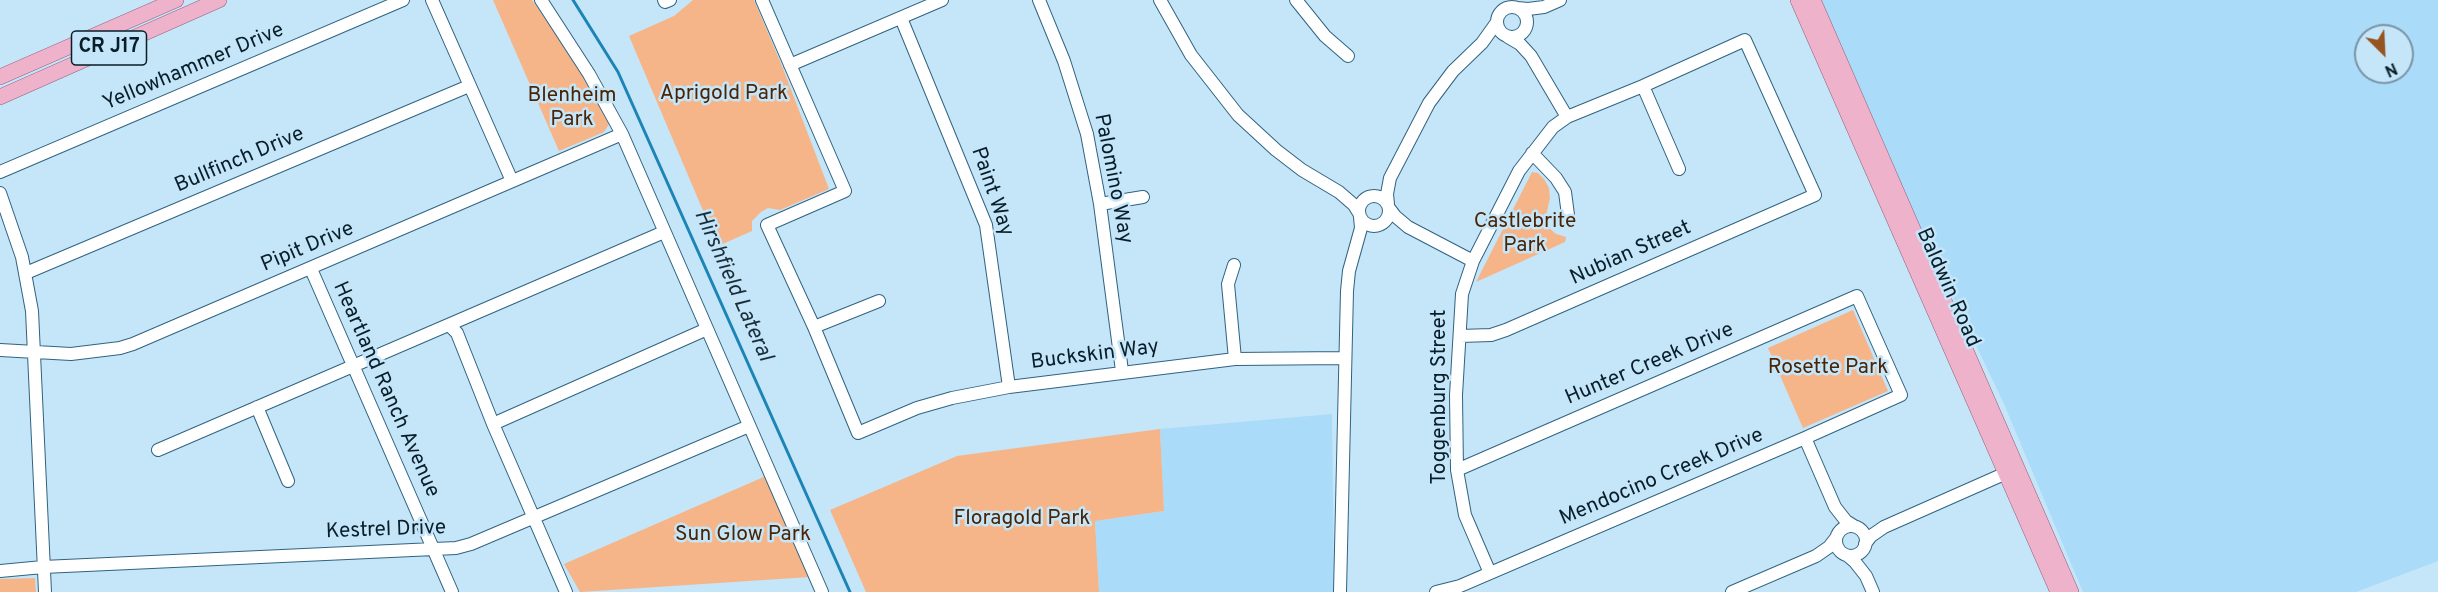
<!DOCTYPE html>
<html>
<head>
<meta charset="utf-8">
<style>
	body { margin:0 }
	#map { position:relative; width:2438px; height:592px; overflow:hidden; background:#c5e5f8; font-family:Overpass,sans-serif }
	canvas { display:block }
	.north { position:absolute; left:2354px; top:24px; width:60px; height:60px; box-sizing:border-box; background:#c5e5f8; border:2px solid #7995a6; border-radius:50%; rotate:156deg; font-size:16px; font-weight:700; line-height:24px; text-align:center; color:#081e2a }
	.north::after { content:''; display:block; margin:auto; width:21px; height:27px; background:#965421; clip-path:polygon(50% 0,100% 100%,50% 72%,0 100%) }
</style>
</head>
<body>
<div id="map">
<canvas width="2438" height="592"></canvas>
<div class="north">N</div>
</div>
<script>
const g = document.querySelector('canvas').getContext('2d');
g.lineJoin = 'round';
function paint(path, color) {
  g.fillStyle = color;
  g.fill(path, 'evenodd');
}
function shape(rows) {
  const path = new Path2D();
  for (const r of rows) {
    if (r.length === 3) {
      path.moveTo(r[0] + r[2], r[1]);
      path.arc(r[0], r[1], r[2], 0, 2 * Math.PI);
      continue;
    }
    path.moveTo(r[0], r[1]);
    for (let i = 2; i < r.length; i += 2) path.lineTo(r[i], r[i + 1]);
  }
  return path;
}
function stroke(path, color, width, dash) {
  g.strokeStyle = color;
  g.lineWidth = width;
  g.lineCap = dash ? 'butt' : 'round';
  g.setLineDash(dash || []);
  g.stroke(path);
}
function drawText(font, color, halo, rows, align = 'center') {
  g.font = font + ' Overpass,sans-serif';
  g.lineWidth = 5;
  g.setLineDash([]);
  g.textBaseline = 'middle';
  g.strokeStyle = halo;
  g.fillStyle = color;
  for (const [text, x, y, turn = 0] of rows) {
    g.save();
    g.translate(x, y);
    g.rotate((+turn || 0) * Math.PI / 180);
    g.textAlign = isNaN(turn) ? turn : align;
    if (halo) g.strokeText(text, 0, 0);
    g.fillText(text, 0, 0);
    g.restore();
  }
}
paint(shape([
	[1812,0,2438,0,2438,561,2356,592,2083,592,2004,404],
	[2366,36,2402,36,2402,72,2366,72],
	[1332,414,1334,592,1099,592,1095,521,1164,511,1160,429]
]), '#aadbf9');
paint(shape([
	[493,0,532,0,579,66,611,121,604,132,559,151],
	[693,0,754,0,782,66,829,189,780,210,768,208,761,212,752,221,752,231,718,246,629,36,674,16],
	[1532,172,1538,173,1544,179,1549,188,1550,198,1545,220,1547,226,1556,234,1566,237,1565,242,1476,282],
	[1853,310,1888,391,1803,428,1768,348],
	[1160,429,1164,511,1095,521,1099,592,866,592,830,510,957,456],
	[766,476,810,577,580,592,564,564],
	[35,578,36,592,0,592,0,579]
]), '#f5b589');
stroke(shape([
	[573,0,618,72,850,592]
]), '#1d85b5', 3);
const minor = shape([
	[432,0,512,181],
	[541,0,589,74,622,134,822,592],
	[664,0,665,2,670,0],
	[762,0,845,191,767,225,814,327,858,433,917,408,952,398,1009,387,1235,359,1344,358],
	[1039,0,1064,61,1087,134,1100,204,1122,371],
	[1160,0,1191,55,1238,115,1276,150,1302,170,1339,192,1354,205,1359,213],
	[1296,0,1325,36,1348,56],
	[1512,22,15],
	[1517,8,1528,9,1544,7,1560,0],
	[901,18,986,225,1009,387],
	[1508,37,1520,44,1531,56,1567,117],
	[790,65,942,0],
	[1643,86,1679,169],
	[1532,153,1556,178,1565,192,1568,215],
	[0,172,403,0],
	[0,193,22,257,32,311,45,592],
	[1374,211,15],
	[1100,204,1143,197],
	[1388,204,1387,194,1390,178,1429,103,1453,71,1482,43,1497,22],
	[1389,208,1395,216,1408,227,1473,261],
	[1234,265,1228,284,1235,359],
	[311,269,452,592],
	[26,273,469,86],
	[450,326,457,333,493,424,566,592],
	[814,327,879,301],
	[1460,336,1491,335,1506,330,1815,195,1745,40,1643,86,1567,117,1553,127,1519,171,1473,261,1462,294,1456,395,1457,470,1465,515,1490,573],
	[0,350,71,354,120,348,133,344,622,134],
	[257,407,288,481],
	[493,424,707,329],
	[1805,438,1835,507,1846,521,1854,526],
	[158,450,664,232],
	[1851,541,15],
	[1865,544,1871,536,1884,527,2013,470],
	[1848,556,1855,562,1866,576,1873,592],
	[0,571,43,567,456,548,471,544,749,426],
	[1340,592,1347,291,1349,271,1361,228,1360,217],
	[1436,592,1460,586,1805,438,1901,395,1857,296,1457,470],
	[1732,592,1816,556,1829,547,1836,538]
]);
const major = shape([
	[1798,0,2058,592],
	[1813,0,2071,592],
	[0,77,176,0],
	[0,97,219,0]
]);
stroke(minor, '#306380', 14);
stroke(major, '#965e7c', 16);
stroke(minor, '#fff', 12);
stroke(major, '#eeb3cb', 15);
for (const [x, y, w] of [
	[109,48,75]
]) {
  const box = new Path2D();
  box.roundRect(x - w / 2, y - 17, w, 34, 4.5);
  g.fillStyle = '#c5e5f8';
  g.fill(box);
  stroke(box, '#081e2a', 1.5);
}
drawText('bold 20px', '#081e2a', null, [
	["CR J17",109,48]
]);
drawText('21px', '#081e2a', '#c5e5f8', [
	["Yellowhammer Drive",194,68,-23],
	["Bullfinch Drive",240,161,-23],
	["Palomino Way",1112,179,79],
	["Paint Way",991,192,71],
	["Pipit Drive",308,248,-23],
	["Nubian Street",1631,254,-24],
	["Baldwin Road",1947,288,66],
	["Buckskin Way",1095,356,-7],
	["Hunter Creek Drive",1650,365,-23],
	["Heartland Ranch Avenue",385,390,66],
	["Toggenburg Street",1441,397,-90],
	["Mendocino Creek Drive",1662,478,-23],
	["Kestrel Drive",386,531,-2]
]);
drawText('21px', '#492405', '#c5e5f8', [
	["Aprigold Park",724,95],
	["Blenheim",572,97],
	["Park",572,121],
	["Castlebrite",1525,223],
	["Park",1525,247],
	["Rosette Park",1828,369],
	["Floragold Park",1022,520],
	["Sun Glow Park",743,536]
]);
drawText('italic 22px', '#1a2f3b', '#c5e5f8', [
	["Hirshfield Lateral",732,286,66]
]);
</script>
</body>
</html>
